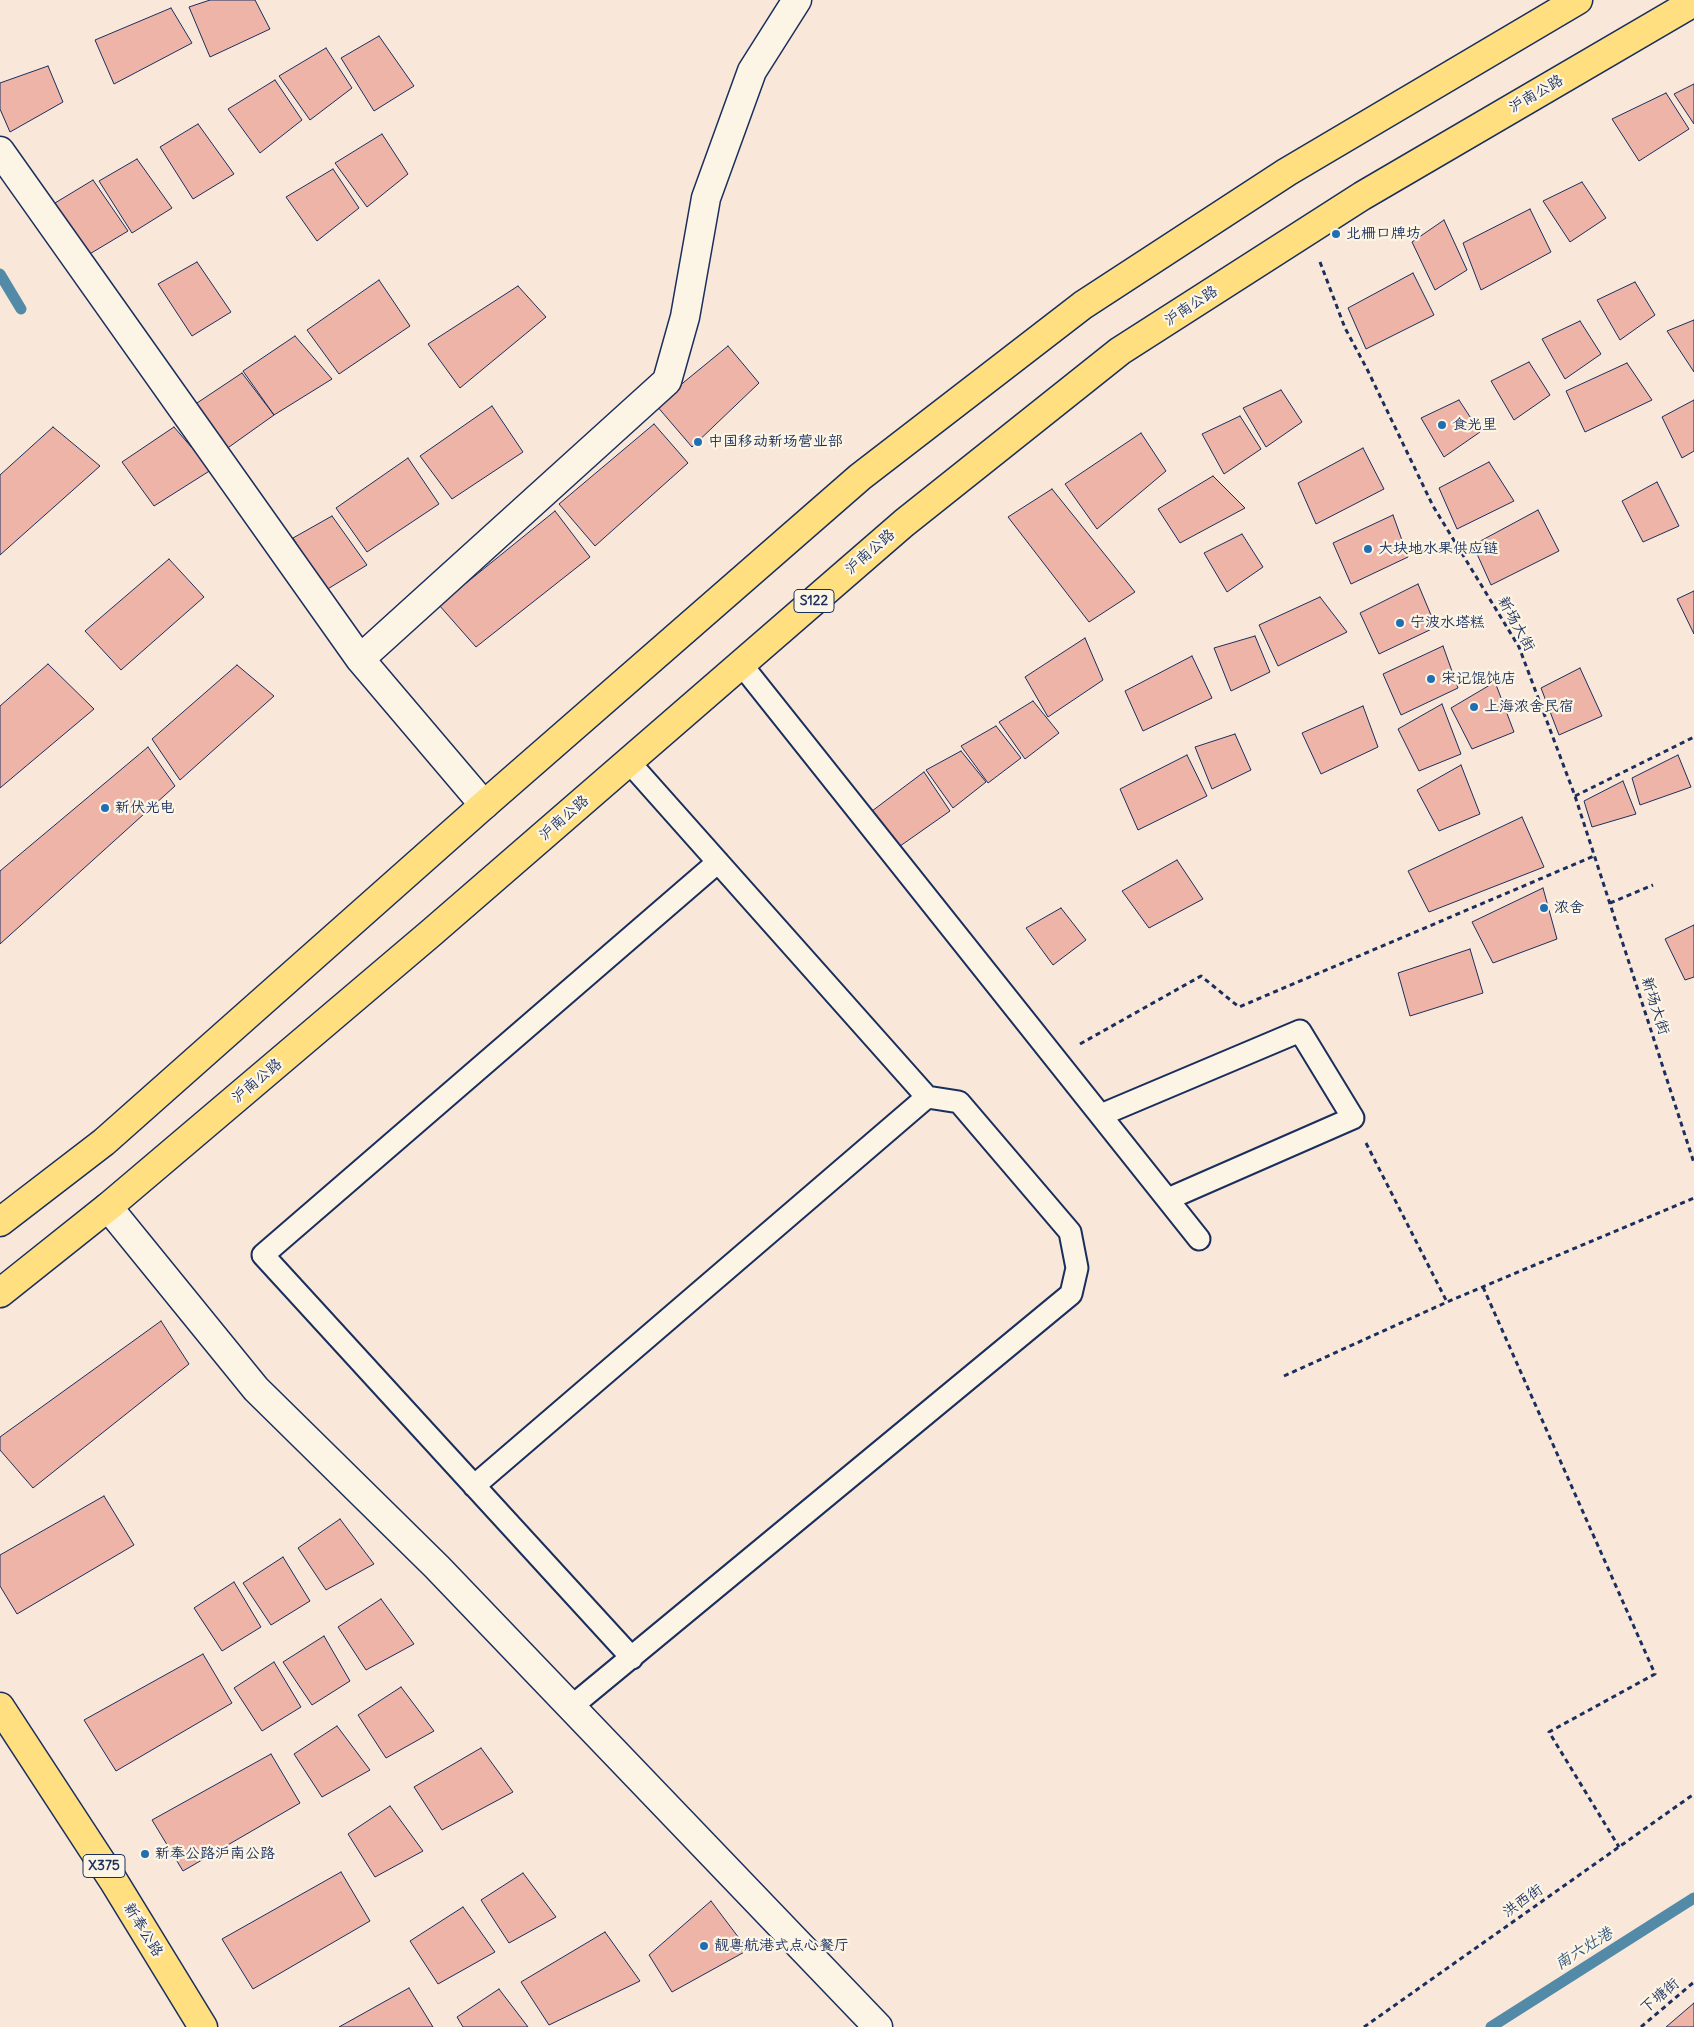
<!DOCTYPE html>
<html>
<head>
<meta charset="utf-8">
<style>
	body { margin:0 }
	canvas { display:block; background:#f9e8d9 }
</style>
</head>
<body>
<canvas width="1694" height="2027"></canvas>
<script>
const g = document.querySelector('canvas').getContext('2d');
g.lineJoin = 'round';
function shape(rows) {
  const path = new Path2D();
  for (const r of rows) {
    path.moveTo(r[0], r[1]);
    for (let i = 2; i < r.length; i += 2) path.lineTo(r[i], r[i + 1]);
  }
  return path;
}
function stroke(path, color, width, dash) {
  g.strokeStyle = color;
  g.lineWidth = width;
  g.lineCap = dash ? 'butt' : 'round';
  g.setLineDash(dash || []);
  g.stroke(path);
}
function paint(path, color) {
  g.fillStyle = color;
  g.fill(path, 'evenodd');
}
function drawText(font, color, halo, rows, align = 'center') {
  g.font = font + ' Delius,"LXGW WenKai TC",sans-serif';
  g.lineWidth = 4.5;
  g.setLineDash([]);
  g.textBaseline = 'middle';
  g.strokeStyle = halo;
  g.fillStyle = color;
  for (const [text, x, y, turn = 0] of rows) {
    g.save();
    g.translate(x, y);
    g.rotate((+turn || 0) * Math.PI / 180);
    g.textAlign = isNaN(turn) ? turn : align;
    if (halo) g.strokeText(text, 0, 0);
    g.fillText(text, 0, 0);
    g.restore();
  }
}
stroke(shape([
	[0,274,21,309],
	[1491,2027,1694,1898]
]), '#538aa7', 11);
const building = shape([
	[210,0,255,0,270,29,210,57,189,7,210,0],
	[171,8,192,43,114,84,95,40,171,8],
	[379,36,414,86,374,111,341,58,379,36],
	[326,48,352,88,310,120,279,76,326,48],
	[48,66,63,102,10,132,0,109,0,83,48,66],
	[275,80,302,120,260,153,228,109,275,80],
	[1694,84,1694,124,1674,94,1694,84],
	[1666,93,1689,129,1639,161,1612,119,1666,93],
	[198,124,234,174,193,199,160,147,198,124],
	[382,134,408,174,367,207,335,163,382,134],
	[137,159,172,208,132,233,99,181,137,159],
	[333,169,359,208,317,241,286,197,333,169],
	[93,180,128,231,88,255,55,203,93,180],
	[1582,182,1606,218,1570,242,1543,201,1582,182],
	[1530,209,1551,252,1481,290,1463,243,1530,209],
	[1444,220,1467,270,1435,290,1412,242,1444,220],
	[197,262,231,312,192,336,158,284,197,262],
	[1413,273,1434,315,1366,349,1348,308,1413,273],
	[379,280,410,326,339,374,307,330,379,280],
	[1635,282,1655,315,1620,340,1597,300,1635,282],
	[518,286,546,317,460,388,428,344,518,286],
	[1694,320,1694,372,1667,331,1694,320],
	[1580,321,1601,354,1565,379,1542,339,1580,321],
	[295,336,332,379,274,415,243,371,295,336],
	[728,346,759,383,692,447,656,405,728,346],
	[1529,362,1550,395,1514,420,1491,381,1529,362],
	[1627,363,1652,400,1585,432,1566,391,1627,363],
	[242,373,274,415,222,452,191,407,242,373],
	[1281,390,1302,422,1266,447,1243,408,1281,390],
	[1459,400,1480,432,1444,457,1421,418,1459,400],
	[1694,400,1694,451,1682,458,1662,417,1694,400],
	[492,406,523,452,452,499,420,456,492,406],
	[1240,416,1261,449,1224,474,1202,434,1240,416],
	[654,424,688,463,595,546,559,504,654,424],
	[53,427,100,466,0,555,0,475,53,427],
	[174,427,211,470,154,506,122,462,174,427],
	[1141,433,1166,471,1097,529,1065,484,1141,433],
	[1363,448,1384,489,1316,524,1298,483,1363,448],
	[408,458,439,504,367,552,336,508,408,458],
	[1489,462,1514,501,1457,529,1439,488,1489,462],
	[1213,476,1245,508,1180,543,1158,509,1213,476],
	[1657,482,1679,526,1643,542,1622,501,1657,482],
	[1052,489,1135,592,1089,622,1008,517,1052,489],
	[1538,510,1559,551,1491,585,1473,545,1538,510],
	[555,511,590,557,476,647,439,605,555,511],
	[1393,515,1408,557,1351,584,1333,543,1393,515],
	[332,516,367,565,326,590,293,538,332,516],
	[1242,534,1263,567,1227,592,1204,553,1242,534],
	[169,559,204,597,121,670,85,631,169,559],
	[1418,584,1436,627,1379,654,1360,613,1418,584],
	[1694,591,1694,634,1677,599,1694,591],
	[1320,597,1347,632,1278,666,1259,625,1320,597],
	[1255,636,1270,672,1231,691,1214,648,1255,636],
	[1085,638,1103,680,1048,717,1025,677,1085,638],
	[1443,646,1458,688,1401,715,1383,674,1443,646],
	[1192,656,1212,698,1143,731,1125,691,1192,656],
	[48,664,94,709,0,788,0,706,48,664],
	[237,665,274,696,180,780,152,739,237,665],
	[1580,668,1602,716,1559,735,1541,688,1580,668],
	[1495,682,1514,732,1472,749,1451,708,1495,682],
	[1033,701,1059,733,1025,759,999,722,1033,701],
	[1442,704,1461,754,1419,771,1398,729,1442,704],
	[1363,706,1378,747,1321,774,1302,733,1363,706],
	[996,726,1021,758,988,783,961,746,996,726],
	[1235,734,1251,770,1212,789,1195,747,1235,734],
	[148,747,175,786,0,944,0,871,148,747],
	[961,751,986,782,953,808,926,770,961,751],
	[1187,755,1207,796,1138,830,1120,789,1187,755],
	[1678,755,1691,787,1640,805,1632,778,1678,755],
	[1461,765,1480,814,1439,831,1417,790,1461,765],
	[924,772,950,811,893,851,868,814,924,772],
	[1623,781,1636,814,1592,827,1584,801,1623,781],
	[1522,817,1544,867,1429,912,1408,871,1522,817],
	[1177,860,1203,899,1149,928,1122,891,1177,860],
	[1543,888,1557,939,1493,963,1472,922,1543,888],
	[1061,908,1086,940,1053,965,1026,928,1061,908],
	[1694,925,1694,977,1685,980,1665,939,1694,925],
	[1470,949,1483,993,1410,1016,1398,973,1470,949],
	[161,1321,189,1364,33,1488,0,1450,0,1437,161,1321],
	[104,1496,134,1545,17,1614,0,1586,0,1555,104,1496],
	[340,1519,374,1564,326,1590,298,1548,340,1519],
	[283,1557,310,1601,271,1625,243,1583,283,1557],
	[234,1582,261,1627,222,1651,194,1608,234,1582],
	[381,1599,414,1644,366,1670,338,1627,381,1599],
	[324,1636,350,1681,312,1705,283,1662,324,1636],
	[203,1654,232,1703,116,1771,84,1720,203,1654],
	[274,1662,301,1707,262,1731,234,1688,274,1662],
	[401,1687,434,1731,386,1758,358,1715,401,1687],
	[337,1726,370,1770,322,1797,294,1754,337,1726],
	[481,1748,513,1792,442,1830,414,1787,481,1748],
	[271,1754,300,1803,183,1871,152,1820,271,1754],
	[390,1806,423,1851,375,1877,348,1834,390,1806],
	[341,1872,370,1921,253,1989,222,1939,341,1872],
	[523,1873,556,1917,509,1943,481,1900,523,1873],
	[711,1901,748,1950,672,1992,649,1955,711,1901],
	[463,1907,495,1952,438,1984,410,1941,463,1907],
	[605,1932,640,1981,549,2025,521,1982,605,1932],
	[409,1988,433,2027,339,2027,409,1988],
	[499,1989,528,2027,463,2027,457,2017,499,1989],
	[1694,2003,1694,2027,1666,2027,1694,2003]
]);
paint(building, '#eeb4a8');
stroke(building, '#1b2f5e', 1);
const lane = shape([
	[741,664,1199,1239],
	[1101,1115,1300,1031,1353,1118,1168,1199],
	[474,1486,927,1097],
	[632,1658,263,1255,718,862],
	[571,1707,1071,1294,1077,1268,1070,1232,959,1102,927,1097,629,762]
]);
const street = shape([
	[0,151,360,659,484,805],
	[360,659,667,381,685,317,706,198,752,71,797,0],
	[108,1207,256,1389,437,1567,878,2027]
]);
const primary = shape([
	[0,1222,104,1142,484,805,860,477,1083,305,1287,172,1578,0],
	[0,1293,108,1207,431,933,904,523,1120,351,1362,196,1694,2],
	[0,1707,113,1880,203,2027]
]);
stroke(lane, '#1b2f5e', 25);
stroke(street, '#1b2f5e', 31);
stroke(primary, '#1b2f5e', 31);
stroke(shape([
	[1320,262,1345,328,1367,369,1433,506,1519,647,1575,796,1694,1163],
	[1575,796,1694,737],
	[1610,903,1653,885],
	[1080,1044,1201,976,1239,1007,1594,856],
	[1366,1143,1447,1302],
	[1483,1287,1655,1674,1549,1732,1619,1847],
	[1284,1376,1447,1302,1694,1198],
	[1364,2027,1694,1794],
	[1641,2027,1694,1982]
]), '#1b2f5e', 3, [5, 4]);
stroke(lane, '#fcf5e5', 21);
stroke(street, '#fcf5e5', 28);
stroke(primary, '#ffdf80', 28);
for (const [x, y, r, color] of [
	[1336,234,5,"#1f6fb2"],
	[1442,425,5,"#1f6fb2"],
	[698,442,5,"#1f6fb2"],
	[1368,549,5,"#1f6fb2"],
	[1400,623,5,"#1f6fb2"],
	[1431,679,5,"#1f6fb2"],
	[1474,707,5,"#1f6fb2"],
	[105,808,5,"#1f6fb2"],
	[1544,908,5,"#1f6fb2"],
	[145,1854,5,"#1f6fb2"],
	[704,1946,5,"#1f6fb2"]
]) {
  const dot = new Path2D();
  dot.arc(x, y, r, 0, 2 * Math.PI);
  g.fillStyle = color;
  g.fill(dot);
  stroke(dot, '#fcf5e5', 2);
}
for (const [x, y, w] of [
	[814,601,40],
	[104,1866,42]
]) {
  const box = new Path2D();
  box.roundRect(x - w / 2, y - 11.5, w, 23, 4);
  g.fillStyle = '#fcf5e5';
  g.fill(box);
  stroke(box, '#1b2f5e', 1);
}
drawText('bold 14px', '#1b2f5e', null, [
	["S122",814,601],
	["X375",104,1866]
]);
drawText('15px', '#1b2f5e', '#fcf5e5', [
	["沪南公路",1536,94,-30],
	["沪南公路",1191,306,-33],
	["沪南公路",870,552,-41],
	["新场大街",1516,624,61],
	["沪南公路",564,818,-41],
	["新场大街",1655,1006,72],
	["沪南公路",257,1081,-40],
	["洪西街",1523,1901,-35],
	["新奉公路",143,1930,58],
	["下塘街",1660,1996,-40]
]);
drawText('15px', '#1b2f5e', '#fcf5e5', [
	["北栅口牌坊",1346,234],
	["食光里",1452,425],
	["中国移动新场营业部",708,442],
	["大块地水果供应链",1378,549],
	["宁波水塔糕",1410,623],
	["宋记馄饨店",1441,679],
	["上海浓舍民宿",1484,707],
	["新伏光电",115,808],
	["浓舍",1554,908],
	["新奉公路沪南公路",155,1854],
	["靓粤航港式点心餐厅",714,1946]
], 'left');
drawText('italic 16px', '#32557c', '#fcf5e5', [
	["南六灶港",1584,1949,-32]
]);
</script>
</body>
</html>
